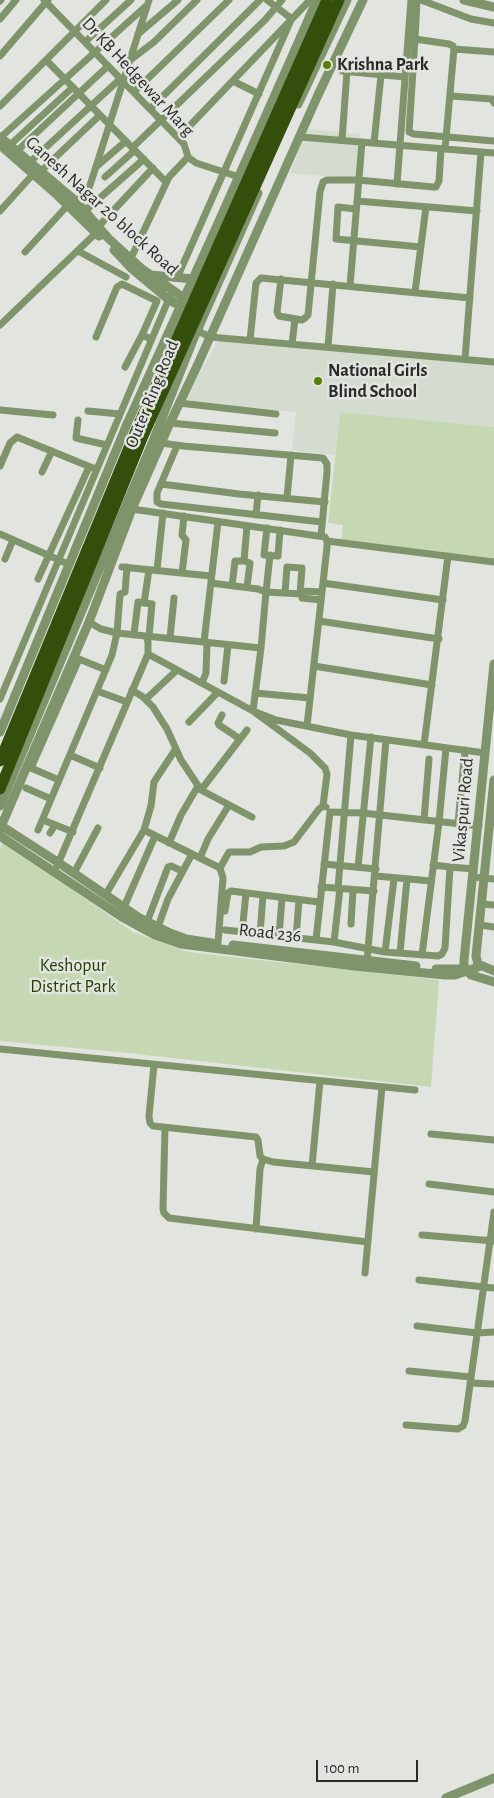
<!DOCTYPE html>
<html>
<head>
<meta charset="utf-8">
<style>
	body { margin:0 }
	#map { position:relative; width:494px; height:1798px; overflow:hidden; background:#e1e4df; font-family:"Alegreya Sans",sans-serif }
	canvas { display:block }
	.scale { position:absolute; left:316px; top:1760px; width:102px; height:22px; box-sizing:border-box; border:2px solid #2a2b29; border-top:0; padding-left:6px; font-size:15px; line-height:18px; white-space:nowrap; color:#2a2b29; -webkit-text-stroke:4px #e1e4df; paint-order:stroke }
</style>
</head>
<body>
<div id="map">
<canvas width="494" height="1798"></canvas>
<div class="scale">100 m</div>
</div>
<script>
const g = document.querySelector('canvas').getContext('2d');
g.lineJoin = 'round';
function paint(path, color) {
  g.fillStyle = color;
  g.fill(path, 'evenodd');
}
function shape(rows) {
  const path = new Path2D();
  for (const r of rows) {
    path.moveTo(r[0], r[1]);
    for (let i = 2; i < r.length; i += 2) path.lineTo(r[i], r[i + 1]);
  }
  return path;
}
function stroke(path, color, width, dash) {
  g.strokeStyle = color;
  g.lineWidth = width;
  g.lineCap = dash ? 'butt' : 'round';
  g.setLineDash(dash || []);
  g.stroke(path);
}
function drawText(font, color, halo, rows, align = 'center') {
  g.font = font + ' "Alegreya Sans",sans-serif';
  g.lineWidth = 5;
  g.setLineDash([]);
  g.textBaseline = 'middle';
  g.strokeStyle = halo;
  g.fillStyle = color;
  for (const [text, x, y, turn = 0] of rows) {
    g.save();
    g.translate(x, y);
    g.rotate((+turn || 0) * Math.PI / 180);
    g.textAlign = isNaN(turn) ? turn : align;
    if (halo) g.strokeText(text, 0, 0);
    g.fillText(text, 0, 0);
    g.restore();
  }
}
paint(shape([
	[307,129,360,134,357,179,290,173],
	[220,338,494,365,494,427,340,412,335,455,292,450,296,412,183,402]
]), '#d4dbcf');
paint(shape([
	[340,412,494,427,494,559,341,544,343,525,328,523],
	[3,841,133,932,188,952,439,980,431,1087,119,1052,0,1041,0,848]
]), '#c5d8b3');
stroke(shape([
	[44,0,184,144,188,157],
	[267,0,292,19],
	[419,0,417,0,415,39,449,44,453,46,454,49,494,52],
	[421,0,471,19,494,23],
	[0,1,1,0],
	[0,19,16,0],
	[138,34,178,0],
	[415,39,409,132,414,134,494,141],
	[85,42,131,0],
	[0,56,48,0],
	[46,60,166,182],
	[129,61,154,42,197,0],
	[342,71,405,77],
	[233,81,259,94],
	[134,92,229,0],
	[451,96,492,99,494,103],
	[0,106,106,0],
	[150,109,260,0],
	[1,137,146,6],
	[300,137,494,153],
	[178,138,310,0],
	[342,140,347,71],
	[374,143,381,75],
	[10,145,73,87],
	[132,148,265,20,282,0],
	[445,149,454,49],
	[17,151,108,66],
	[188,157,196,163,239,177],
	[30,162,120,79],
	[97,166,126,141],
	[41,171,100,115],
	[105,177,135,150],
	[397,184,411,0],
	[357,201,477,211],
	[77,202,89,188,93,176,149,0],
	[356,209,338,207,336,239,421,247],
	[0,211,36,171],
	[85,211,144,159],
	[98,227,153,168],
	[78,251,126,277],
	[25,252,68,205],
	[131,258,169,177,188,157],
	[177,278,291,20],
	[281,279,277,312,279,316,302,320,305,318,308,315,320,192,323,182,327,180,358,180,433,187,436,187,439,181,441,149],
	[350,286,362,142],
	[415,292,426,207],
	[0,325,96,233],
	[198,331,210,337,494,362],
	[96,337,117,287,122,284,157,301,142,335],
	[250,340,256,283,261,278,470,298],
	[292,344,295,319],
	[328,347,333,284],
	[465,359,481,152],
	[125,367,142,335,151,339],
	[179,403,276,414],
	[0,410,53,415],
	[88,411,120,414],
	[78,420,76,438,107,445],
	[170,423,275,433],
	[161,443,183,446,323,458,327,464,327,472,321,536],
	[177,446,157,493,157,502,161,504,322,522],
	[0,466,10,443,17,437,93,468],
	[42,472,52,451],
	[161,484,239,494,325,502],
	[287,498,291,455],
	[132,509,325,537,327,541,327,547,307,726],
	[256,515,258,495],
	[267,528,264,555,278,556,280,530],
	[0,534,68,564],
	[327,541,494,562],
	[270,555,266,592,302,594],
	[5,559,13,540],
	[244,561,247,526],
	[122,567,211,576],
	[157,570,163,513],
	[182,573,186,540,182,535,184,516],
	[38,579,89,467],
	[211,583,258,589,266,592,261,648,253,711,310,753,325,768,327,774,323,806],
	[323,583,443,600],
	[232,586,235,561,244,561,250,563,247,587],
	[285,593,287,567,302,568,300,594],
	[321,600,302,598,302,591,322,592],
	[144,603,149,570],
	[319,621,439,639],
	[89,622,101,629,117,633,261,648],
	[134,634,138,602,152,604,149,636],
	[170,638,174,598],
	[204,642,218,522],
	[148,654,253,711,276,720,351,735,485,753],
	[314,666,432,685],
	[224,681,228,645],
	[202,683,206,673,207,642],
	[132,690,143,697,153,707,167,729,181,760,201,790,252,817],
	[97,691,127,702],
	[255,693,310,698],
	[0,699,170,296],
	[146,699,177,670],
	[222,715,218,723,219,725,240,739],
	[189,722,218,692],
	[424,745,448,556],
	[70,755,100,768],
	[59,780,31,768,79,659,106,670],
	[26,788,51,799],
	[201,790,247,730],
	[43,820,73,832],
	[424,820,429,759],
	[458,823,465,750],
	[38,830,112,655,117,633,120,594,125,592,127,567],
	[144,830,220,868,223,878,218,943],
	[50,833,55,825],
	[169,843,181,815,198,786],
	[200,858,208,839,229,805],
	[324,864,376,869],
	[57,866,148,654,148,642,146,636],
	[358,867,371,737],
	[450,867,474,869],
	[220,868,229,852,250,852,261,847,284,846,294,842,319,809,323,806,326,807],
	[74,873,98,828],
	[376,876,431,881],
	[473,877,494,879],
	[321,887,374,891],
	[338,888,351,735],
	[106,894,144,830,151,806,154,782,175,750],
	[482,904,494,905],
	[124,907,155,836],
	[225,911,228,893,231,891,319,902],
	[147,922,168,867,171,866,182,871],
	[351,924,353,890],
	[480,925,494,927],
	[158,927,168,899,192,854],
	[225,930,334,942,385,952,438,956,442,954,445,948,450,867,433,865],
	[242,933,246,893],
	[260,934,263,895],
	[279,936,282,898],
	[296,938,299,900],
	[316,940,330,812,363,813,479,826],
	[334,942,340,888],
	[385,952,394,879],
	[400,953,407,879],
	[422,955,439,822,446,748],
	[367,961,386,740],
	[0,1049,415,1090],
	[154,1065,149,1116,150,1123,153,1126,256,1137,258,1140,260,1156,263,1159,273,1162,374,1172],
	[165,1128,163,1209,164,1213,169,1218,368,1242],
	[431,1134,494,1140],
	[312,1166,320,1081],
	[429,1184,494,1192],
	[256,1229,260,1169,263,1159],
	[422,1235,494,1241],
	[365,1273,382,1087],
	[419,1280,494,1288],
	[417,1326,477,1333,494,1332],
	[409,1371,471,1377],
	[470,1383,494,1384],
	[406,1425,458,1429,463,1426,465,1421,494,1212]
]), '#7f946a', 7);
stroke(shape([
	[464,0,494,7],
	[298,104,347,0],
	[0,137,77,202,108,238,142,269,184,298],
	[0,145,55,193,99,236],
	[114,250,131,268,168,299,180,306],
	[151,275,193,279],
	[494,664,464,960,464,968,471,975,494,982],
	[0,732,127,424,219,221,317,0],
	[494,780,476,956,478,964,494,971],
	[0,806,153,441,193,340,258,193],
	[0,825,59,863,138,917,170,933,186,939,212,943],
	[0,829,89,622,132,509,170,423,198,364,318,95,363,0],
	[0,836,122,917,155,935,181,944,354,966,445,975,455,975,481,966],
	[233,945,416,966],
	[436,969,461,969,465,967],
	[446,1798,494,1778]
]), '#7f946a', 9);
stroke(shape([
	[0,761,135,433,327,0],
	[0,789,143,436,339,0]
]), '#344f0c', 11);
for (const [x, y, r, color] of [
	[327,65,5,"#558008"],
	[318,381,5,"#558008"]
]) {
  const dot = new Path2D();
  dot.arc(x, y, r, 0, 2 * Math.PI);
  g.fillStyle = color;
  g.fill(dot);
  stroke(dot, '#e1e4df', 2);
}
drawText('bold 18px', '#2a2b29', '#e1e4df', [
	["Krishna Park",337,65],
	["National Girls",328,371],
	["Blind School",328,392]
], 'left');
drawText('18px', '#2a2b29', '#e1e4df', [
	["Dr KB Hedgewar Marg",138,77,47],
	["Ganesh Nagar 20 block Road",102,206,42],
	["Outer Ring Road",152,394,-68],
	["Vikaspuri Road",463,810,-85],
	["Road 236",270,933,6]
]);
drawText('18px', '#263e00', '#e1e4df', [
	["Keshopur",73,966],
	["District Park",73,987]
]);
</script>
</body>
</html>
